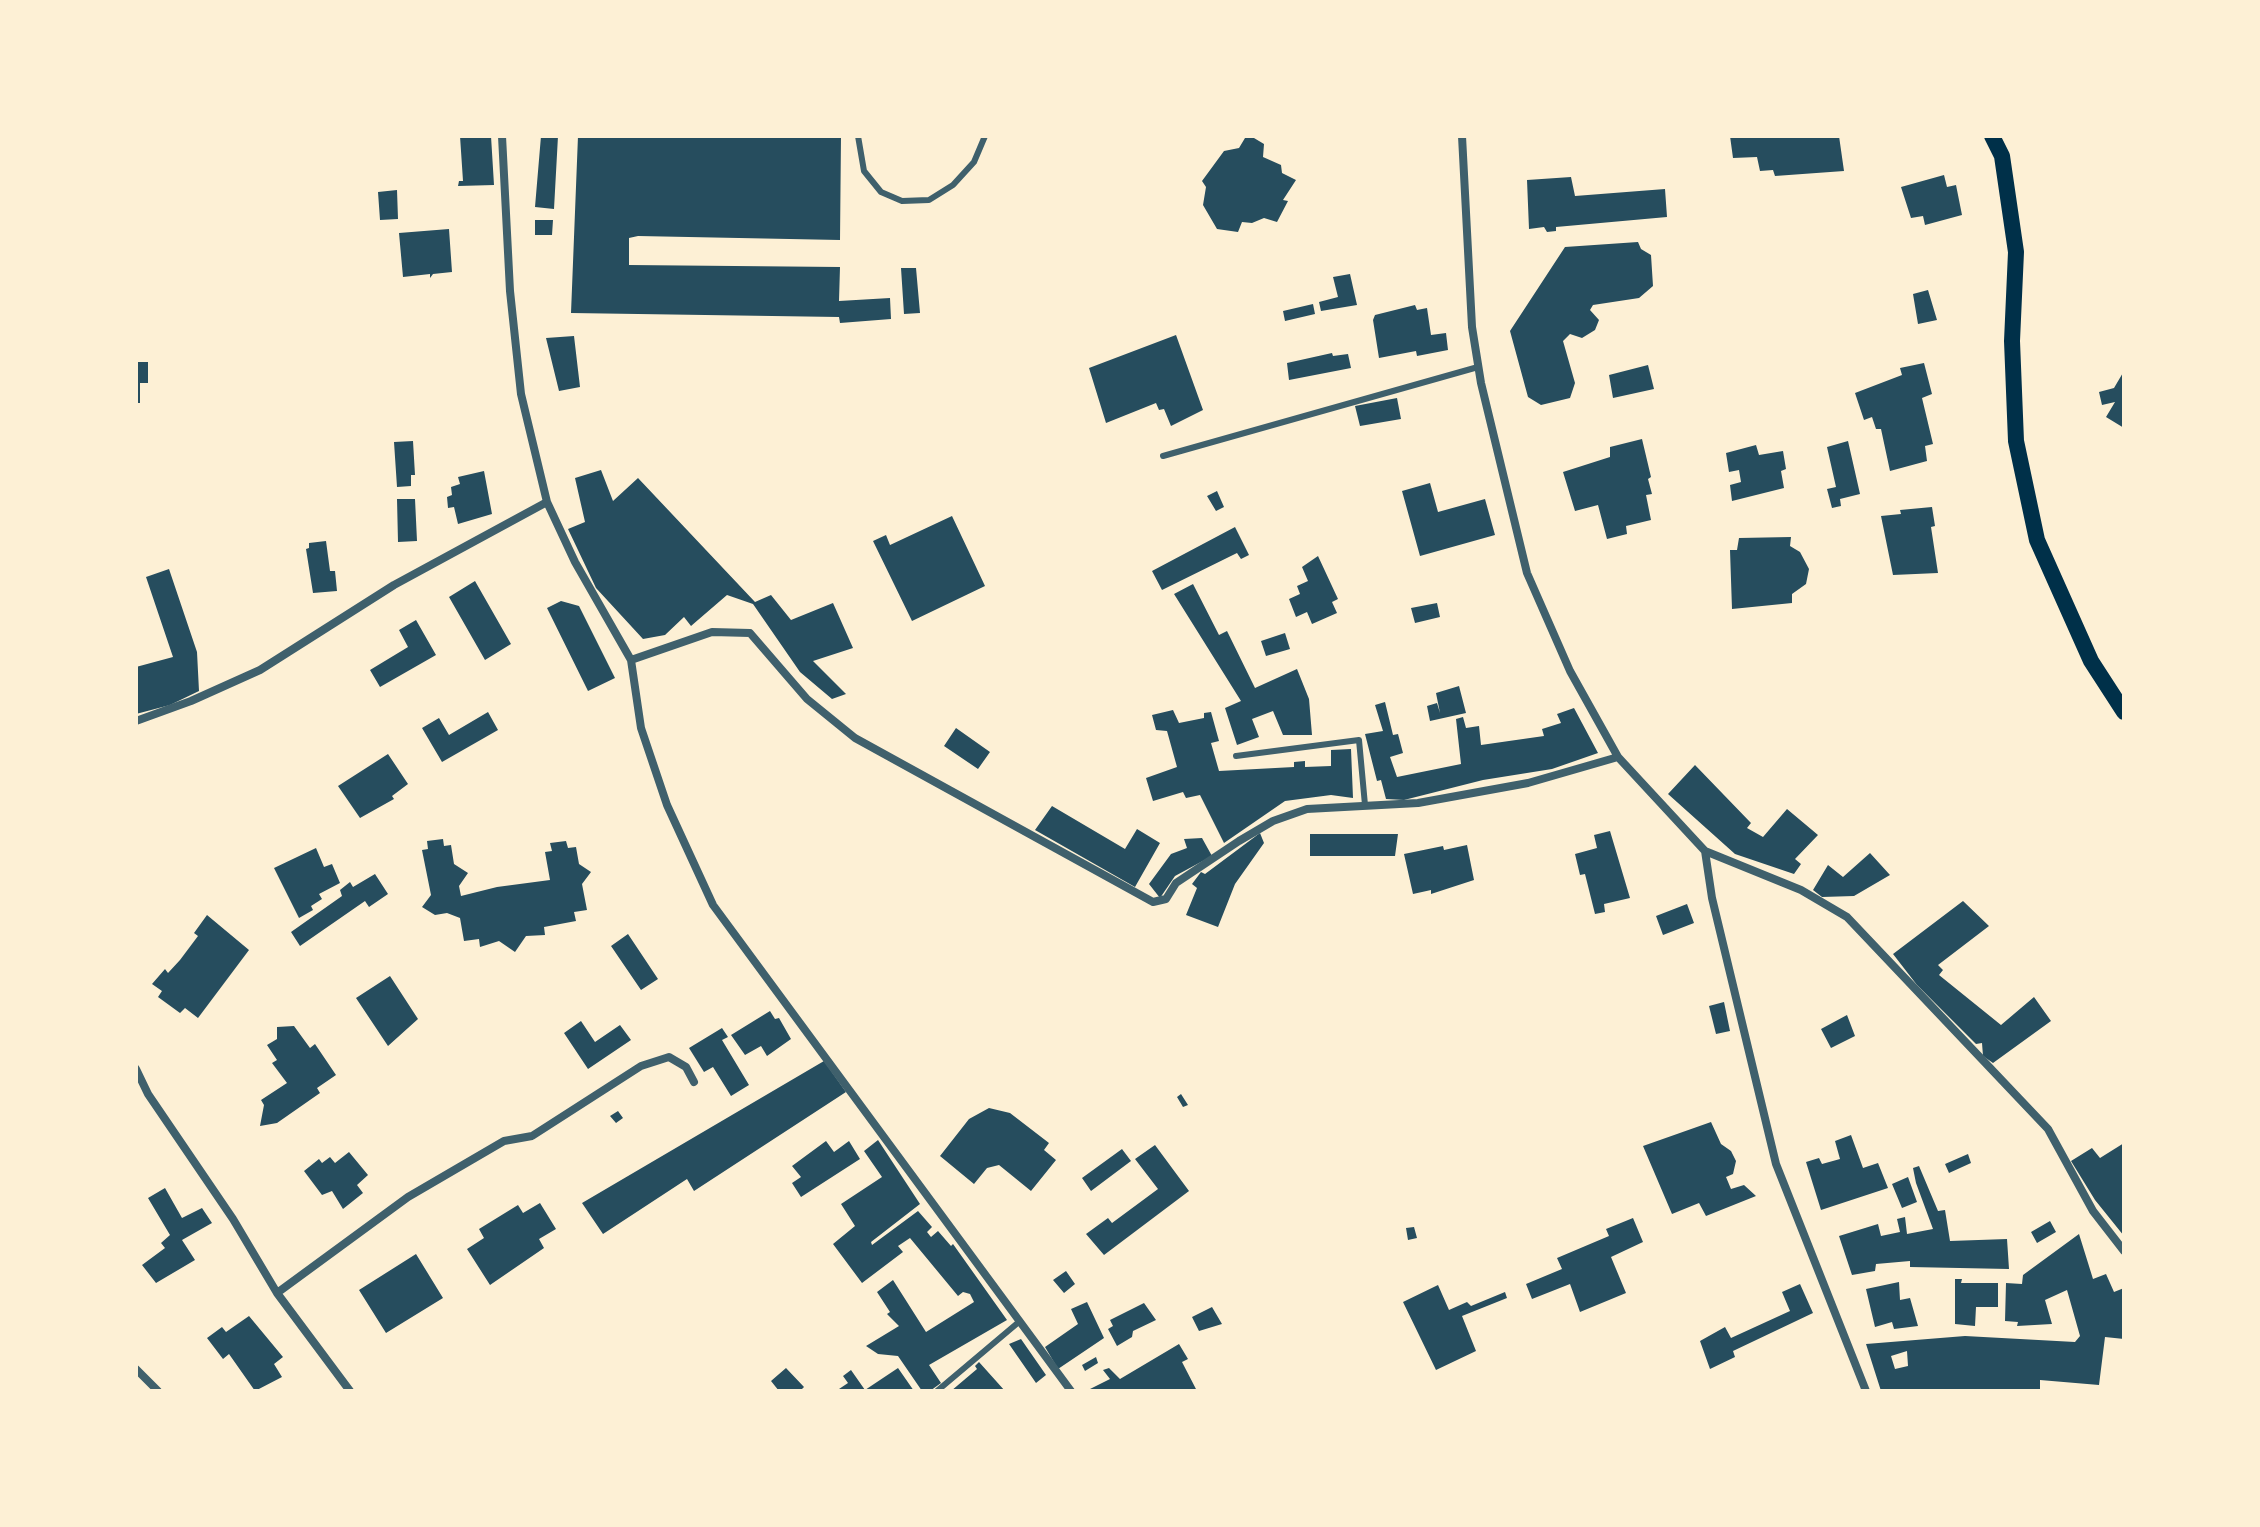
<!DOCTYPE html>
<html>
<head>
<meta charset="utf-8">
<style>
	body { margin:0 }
	#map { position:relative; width:2260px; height:1527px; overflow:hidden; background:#fdf0d5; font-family:"Archivo Narrow",sans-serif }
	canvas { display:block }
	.frame { position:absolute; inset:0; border:138px solid #fdf0d5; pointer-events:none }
</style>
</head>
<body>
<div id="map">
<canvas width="2260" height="1527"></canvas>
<div class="frame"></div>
</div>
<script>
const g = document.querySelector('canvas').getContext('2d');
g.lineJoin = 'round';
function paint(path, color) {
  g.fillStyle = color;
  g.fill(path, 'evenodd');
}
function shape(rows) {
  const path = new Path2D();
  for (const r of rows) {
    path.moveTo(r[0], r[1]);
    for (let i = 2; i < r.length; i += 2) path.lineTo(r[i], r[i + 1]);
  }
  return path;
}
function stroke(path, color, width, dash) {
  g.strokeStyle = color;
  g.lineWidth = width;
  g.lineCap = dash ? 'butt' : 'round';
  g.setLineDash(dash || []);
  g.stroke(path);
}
paint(shape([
	[460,136,491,136,494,185,458,186,459,181,463,181],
	[541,136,558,136,554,209,535,207],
	[578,136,841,136,840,240,638,236,629,238,629,265,840,267,839,301,890,298,891,319,840,323,839,317,571,313],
	[1730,136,1839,136,1844,171,1775,176,1773,170,1760,171,1757,157,1733,158],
	[1245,138,1254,138,1264,144,1263,157,1281,165,1282,173,1296,180,1283,200,1288,201,1277,222,1264,218,1252,223,1242,222,1238,232,1217,229,1203,205,1206,187,1202,181,1224,151,1239,148],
	[1944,175,1947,187,1956,185,1962,215,1925,225,1923,216,1911,218,1901,187],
	[1571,177,1575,196,1665,189,1667,217,1556,227,1556,231,1547,232,1544,227,1529,229,1527,180],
	[397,190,398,219,380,220,378,192],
	[535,220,553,220,552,235,535,235],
	[449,229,452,272,433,274,430,278,430,274,403,277,399,233],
	[1638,242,1641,249,1651,255,1653,286,1639,298,1593,305,1590,310,1599,320,1595,330,1582,338,1570,334,1563,341,1575,383,1570,398,1541,405,1528,397,1510,331,1565,247],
	[901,268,916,268,920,313,904,314],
	[1350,274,1357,305,1321,311,1319,302,1338,297,1333,277],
	[1928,290,1937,320,1918,324,1913,294],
	[1313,304,1315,314,1285,321,1283,311],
	[1415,305,1417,310,1427,308,1431,335,1446,333,1448,350,1417,356,1416,351,1379,358,1373,320,1375,315],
	[1176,335,1203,410,1171,426,1164,409,1159,410,1156,403,1106,423,1089,368],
	[574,336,580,387,559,391,546,338],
	[1332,353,1333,356,1348,354,1351,368,1289,380,1287,363],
	[136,362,148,362,148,383,140,383,140,403,136,403],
	[1924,363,1932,394,1922,398,1933,444,1925,446,1927,461,1890,471,1881,429,1876,429,1872,417,1864,420,1855,393,1902,375,1900,368],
	[1648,365,1654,389,1613,398,1609,375],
	[2124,371,2124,428,2106,417,2115,402,2102,405,2099,392,2114,388],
	[1397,398,1401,419,1360,426,1355,406],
	[1642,439,1651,477,1648,479,1652,494,1646,495,1651,520,1626,526,1627,534,1607,539,1598,505,1575,511,1563,472,1610,457,1610,447],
	[413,441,415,475,411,475,411,486,397,487,394,442],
	[1848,441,1860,494,1840,499,1841,506,1832,508,1827,489,1836,487,1827,447],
	[1756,445,1759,455,1783,451,1786,469,1781,471,1784,488,1732,501,1730,485,1741,482,1739,470,1729,472,1726,453],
	[601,470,613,501,638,478,755,602,771,595,791,620,833,603,853,648,813,661,846,694,832,699,800,672,753,604,727,595,691,626,684,617,665,635,643,639,596,588,568,529,585,522,575,478],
	[484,471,492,514,458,524,454,507,448,508,447,497,452,495,451,487,460,484,458,477],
	[1430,483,1438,512,1485,499,1495,535,1420,556,1402,491],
	[1217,491,1224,507,1216,511,1207,496],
	[397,499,415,499,417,541,398,542],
	[1932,507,1935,526,1931,527,1938,573,1893,575,1881,516,1901,514,1900,510],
	[952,516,985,586,912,621,873,541,886,535,890,545],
	[1235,527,1249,555,1241,559,1237,553,1162,590,1152,571],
	[1791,537,1790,546,1800,552,1809,569,1806,584,1792,594,1792,603,1732,609,1730,550,1737,550,1739,538],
	[326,541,330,571,335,571,337,591,313,593,306,549,309,548,309,543],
	[1318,556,1338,599,1332,602,1337,613,1312,624,1307,612,1296,617,1289,599,1300,594,1297,586,1308,581,1302,567],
	[169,569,197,652,199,691,170,705,136,714,136,667,173,657,146,577],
	[475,581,511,644,485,660,449,597],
	[1193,584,1219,635,1227,631,1255,688,1297,669,1309,699,1312,735,1283,735,1273,711,1252,719,1259,737,1237,745,1225,708,1241,701,1174,594],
	[561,601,579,606,615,678,588,691,547,608],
	[1437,603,1440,617,1415,623,1411,608],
	[416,620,436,655,380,687,370,670,408,647,399,630],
	[1285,633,1290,649,1266,656,1261,641],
	[1459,686,1466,713,1430,721,1427,706,1437,703,1440,713,1436,693],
	[1385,702,1393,735,1398,734,1403,753,1390,757,1397,777,1461,764,1456,719,1463,717,1466,728,1479,726,1481,745,1544,736,1542,729,1561,723,1557,714,1574,708,1598,753,1552,769,1483,780,1404,800,1386,799,1381,780,1377,781,1365,734,1383,731,1375,705],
	[1173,710,1179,723,1204,718,1204,713,1211,712,1219,741,1211,743,1219,771,1294,767,1294,762,1305,761,1305,767,1331,766,1331,750,1351,749,1353,798,1331,795,1285,801,1224,843,1200,795,1186,798,1183,792,1153,801,1146,778,1177,767,1167,731,1156,730,1152,715],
	[488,712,498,730,442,762,422,728,439,718,449,735],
	[956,728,990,752,978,769,944,746],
	[388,754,408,784,392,796,394,799,360,818,338,786],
	[1695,765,1751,823,1747,828,1763,837,1787,809,1818,835,1795,859,1801,864,1794,874,1735,854,1668,794],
	[1052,806,1125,849,1137,829,1160,843,1135,887,1035,830],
	[1610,831,1630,898,1604,904,1605,912,1595,914,1585,874,1580,875,1575,854,1597,848,1594,835],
	[1260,833,1264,843,1235,884,1218,927,1186,915,1197,888,1192,884,1201,872,1205,874],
	[1310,834,1398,834,1395,856,1310,856],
	[1202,838,1212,856,1175,876,1160,898,1149,884,1171,854,1187,848,1184,839],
	[443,839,444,846,451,845,454,864,468,873,459,886,461,896,497,887,550,880,545,852,552,851,550,843,566,841,568,848,576,847,579,864,591,872,582,884,587,910,574,912,576,921,544,927,545,935,526,936,515,952,499,941,480,947,479,939,464,941,460,918,447,913,435,915,422,907,431,895,422,850,428,849,427,841],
	[1467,845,1474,880,1431,894,1431,890,1413,894,1404,854,1443,846,1444,850],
	[316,848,324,867,332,864,340,883,319,894,322,899,311,906,313,910,299,918,274,868],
	[1870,853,1890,875,1854,896,1822,897,1813,890,1828,865,1843,877],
	[375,874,388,894,369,907,365,901,300,946,291,932,342,896,340,890,350,882,353,887],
	[1963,901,1989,926,1938,965,1943,970,1939,975,2001,1025,2034,997,2051,1021,1993,1063,1983,1056,1982,1043,1976,1044,1917,985,1893,954],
	[1687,904,1694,923,1663,935,1656,916],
	[207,915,249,950,198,1018,185,1008,180,1013,158,997,162,991,152,984,165,969,168,973,180,960,198,936,194,933],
	[628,934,658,979,641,990,611,946],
	[390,976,418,1019,388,1046,356,998],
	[1724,1002,1730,1031,1716,1034,1709,1006],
	[770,1011,775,1019,779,1018,791,1039,767,1056,761,1046,745,1055,731,1035],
	[1847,1015,1855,1036,1831,1048,1821,1029],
	[581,1021,595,1042,620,1025,631,1040,588,1069,564,1033],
	[294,1026,310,1048,315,1044,336,1075,317,1088,320,1093,277,1123,260,1126,264,1105,261,1100,287,1083,272,1063,277,1060,267,1045,277,1039,277,1027],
	[722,1028,728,1037,722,1040,749,1085,731,1096,713,1067,704,1072,689,1048],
	[824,1061,846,1092,694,1191,687,1179,603,1234,582,1203],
	[1181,1094,1188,1105,1183,1107,1177,1097],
	[989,1108,1010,1113,1049,1143,1044,1150,1056,1160,1031,1191,999,1165,987,1168,974,1184,940,1156,969,1119],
	[618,1111,623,1118,616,1123,610,1116],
	[1711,1122,1721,1144,1731,1151,1736,1161,1733,1174,1726,1177,1731,1189,1744,1185,1756,1196,1706,1216,1699,1203,1672,1214,1643,1146],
	[1851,1135,1863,1168,1878,1163,1888,1188,1821,1210,1806,1162,1819,1158,1822,1164,1840,1159,1835,1141],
	[878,1140,920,1204,871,1242,872,1245,918,1211,932,1227,927,1232,931,1237,938,1231,951,1246,953,1244,1007,1320,929,1365,941,1383,930,1391,922,1391,898,1356,878,1354,866,1346,899,1326,887,1314,890,1312,877,1292,893,1280,926,1332,974,1302,970,1294,963,1292,958,1296,910,1238,898,1246,903,1252,862,1283,833,1244,855,1226,841,1204,882,1177,864,1151],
	[826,1141,834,1152,849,1141,860,1159,801,1197,792,1183,801,1177,792,1166],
	[2124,1143,2122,1177,2124,1236,2095,1200,2071,1161,2092,1148,2100,1158],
	[1155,1145,1189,1191,1104,1255,1086,1234,1108,1218,1112,1223,1158,1189,1135,1159],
	[1122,1149,1131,1161,1091,1191,1082,1178],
	[349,1152,368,1175,357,1185,363,1193,343,1209,332,1191,322,1195,304,1171,319,1159,322,1163,330,1157,335,1163],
	[1968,1154,1971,1163,1949,1173,1945,1164],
	[1919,1166,1938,1211,1945,1210,1950,1241,2007,1239,2009,1269,1910,1267,1910,1261,1876,1264,1875,1271,1852,1275,1839,1236,1878,1224,1881,1236,1900,1232,1897,1219,1905,1217,1907,1234,1933,1229,1916,1183,1913,1168],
	[1908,1177,1917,1202,1902,1208,1892,1184],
	[165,1188,182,1218,202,1208,212,1223,182,1240,195,1260,156,1283,142,1265,165,1248,161,1243,170,1235,148,1198],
	[540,1203,556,1229,539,1239,544,1248,490,1285,467,1249,484,1238,479,1229,518,1205,523,1213],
	[1633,1218,1643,1242,1611,1257,1626,1293,1580,1312,1570,1284,1532,1299,1526,1284,1562,1269,1557,1258,1609,1236,1606,1229],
	[2050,1221,2056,1232,2037,1243,2031,1232],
	[1414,1227,1417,1238,1408,1240,1406,1228],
	[2079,1234,2093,1279,2106,1274,2114,1292,2124,1288,2124,1339,2105,1337,2099,1385,2040,1380,2040,1391,1881,1391,1866,1344,1965,1336,2075,1342,2080,1336,2067,1290,2045,1300,2052,1324,2017,1326,2018,1322,2005,1321,2006,1283,2022,1284,2023,1275],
	[1907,1351,1908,1366,1895,1369,1891,1356],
	[416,1254,443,1298,386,1333,359,1290],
	[1066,1271,1075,1284,1064,1293,1053,1280],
	[1955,1279,1962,1279,1961,1283,1998,1283,1998,1307,1976,1307,1975,1326,1955,1324],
	[1899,1282,1900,1300,1910,1298,1918,1326,1894,1329,1892,1322,1875,1327,1866,1289],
	[1800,1284,1813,1313,1733,1351,1735,1357,1710,1369,1700,1341,1725,1327,1731,1338,1790,1311,1782,1292],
	[1438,1285,1449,1310,1467,1302,1471,1306,1505,1292,1507,1298,1462,1316,1476,1351,1436,1370,1403,1302],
	[1087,1302,1104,1338,1058,1369,1045,1347,1078,1324,1071,1309],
	[1144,1303,1156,1320,1133,1331,1132,1337,1117,1346,1108,1329,1113,1326,1110,1320],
	[1212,1307,1222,1324,1199,1331,1192,1317],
	[249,1316,283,1357,274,1364,282,1377,255,1391,229,1354,223,1359,207,1338,222,1327,226,1332],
	[1021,1339,1046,1375,1036,1383,1009,1344],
	[1179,1344,1188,1359,1182,1362,1197,1391,1086,1391,1110,1379,1103,1370,1109,1368,1120,1379],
	[1096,1357,1098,1363,1085,1371,1082,1365],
	[979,1362,1005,1391,951,1391,977,1369,975,1366],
	[786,1368,804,1387,800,1391,779,1391,771,1381],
	[898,1368,914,1391,836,1391,848,1383,843,1376,851,1370,865,1390]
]), '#264d5e');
stroke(shape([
	[858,136,864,171,881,192,902,201,929,200,953,185,974,162,985,136],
	[1163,456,1478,367],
	[1236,756,1359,740,1365,805],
	[937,1391,1020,1321]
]), '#3f606c', 6);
stroke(shape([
	[502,136,510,291,521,394,547,502,575,562,631,660,641,728,667,805,713,905,1071,1391],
	[1462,136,1472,327,1481,383,1527,573,1570,671,1618,757,1705,851,1712,898,1776,1164,1866,1391],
	[631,660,712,632,750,633,807,699,855,738,1153,902,1166,899,1176,883,1239,841,1273,821,1307,809,1418,803,1528,783,1618,757],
	[136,721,191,701,260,670,394,585,547,502],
	[1705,851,1801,890,1847,917,2048,1129,2093,1211,2124,1251],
	[136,1069,148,1094,233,1219,277,1293,350,1391],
	[277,1293,408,1197,504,1141,532,1136,641,1066,669,1057,686,1067,694,1082],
	[136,1369,158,1391]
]), '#3f606c', 8);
stroke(shape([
	[1992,136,2002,156,2016,252,2012,341,2016,441,2037,540,2091,661,2124,712]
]), '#003049', 16);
</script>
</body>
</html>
